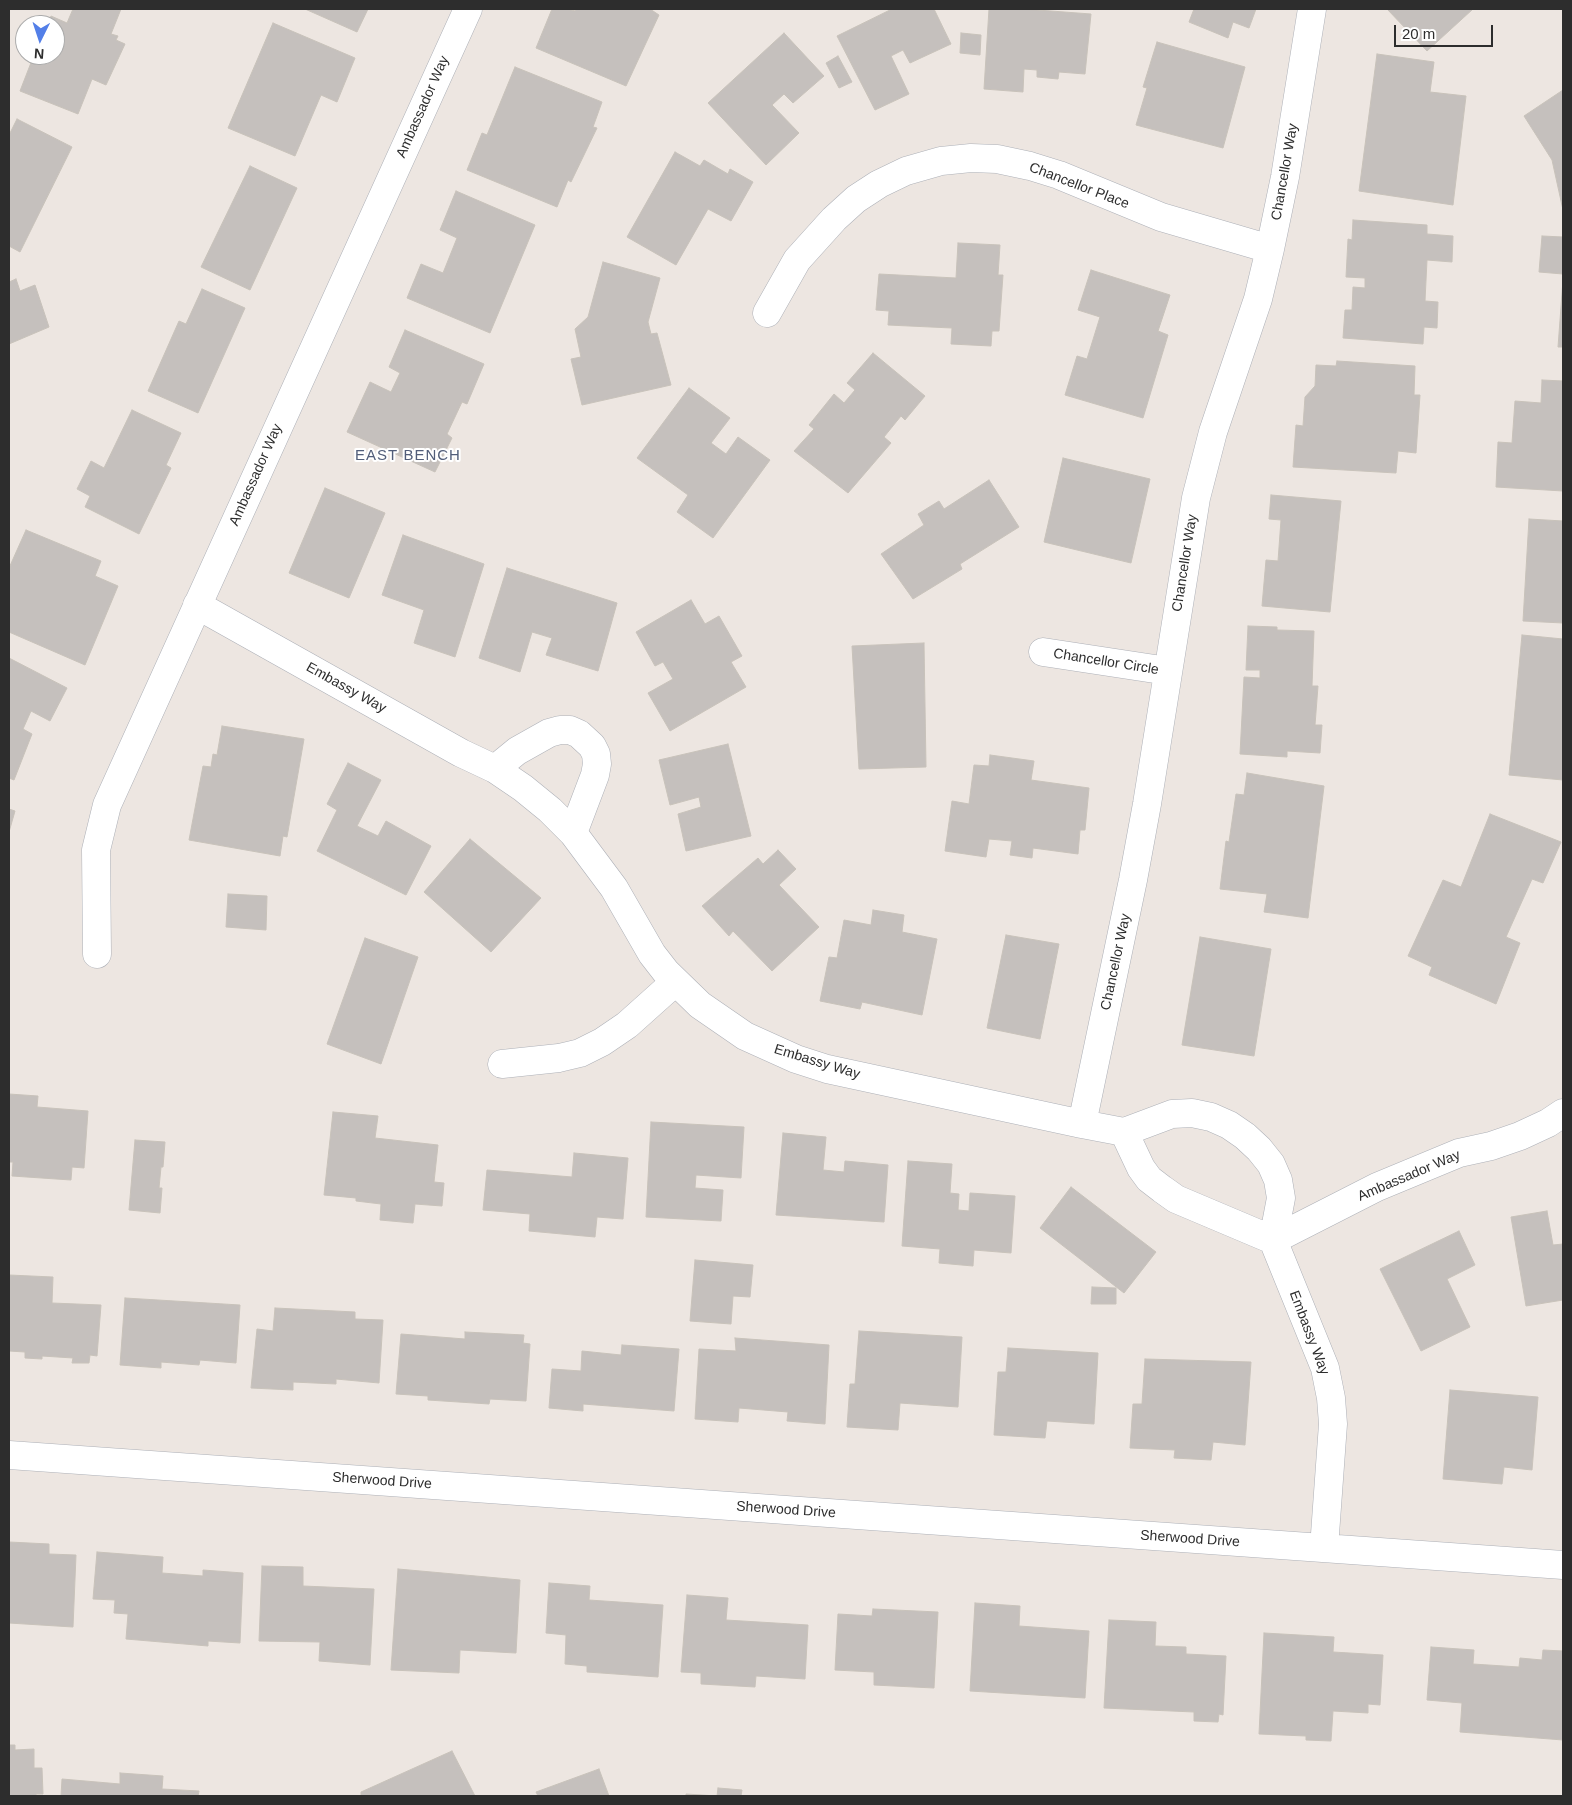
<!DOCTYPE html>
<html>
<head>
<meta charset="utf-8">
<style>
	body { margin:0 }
	#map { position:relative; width:1572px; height:1805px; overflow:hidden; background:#ede6e1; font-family:Arial,sans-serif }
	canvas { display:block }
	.frame { position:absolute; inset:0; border:10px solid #2d2d2d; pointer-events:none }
	.north { position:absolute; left:15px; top:15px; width:50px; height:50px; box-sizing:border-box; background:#fff; border:1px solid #ababab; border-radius:50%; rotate:184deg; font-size:14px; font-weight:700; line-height:20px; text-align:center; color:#2d2d2d }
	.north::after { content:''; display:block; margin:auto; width:18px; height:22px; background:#537fe8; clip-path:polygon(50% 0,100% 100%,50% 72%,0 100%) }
	.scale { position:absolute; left:1394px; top:25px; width:99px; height:22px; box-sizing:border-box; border:2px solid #2d2d2d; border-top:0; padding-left:6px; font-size:15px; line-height:18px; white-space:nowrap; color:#2d2d2d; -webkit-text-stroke:4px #fff; paint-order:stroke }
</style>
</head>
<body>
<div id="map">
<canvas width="1572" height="1805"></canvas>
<div class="frame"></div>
<div class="north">N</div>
<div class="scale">20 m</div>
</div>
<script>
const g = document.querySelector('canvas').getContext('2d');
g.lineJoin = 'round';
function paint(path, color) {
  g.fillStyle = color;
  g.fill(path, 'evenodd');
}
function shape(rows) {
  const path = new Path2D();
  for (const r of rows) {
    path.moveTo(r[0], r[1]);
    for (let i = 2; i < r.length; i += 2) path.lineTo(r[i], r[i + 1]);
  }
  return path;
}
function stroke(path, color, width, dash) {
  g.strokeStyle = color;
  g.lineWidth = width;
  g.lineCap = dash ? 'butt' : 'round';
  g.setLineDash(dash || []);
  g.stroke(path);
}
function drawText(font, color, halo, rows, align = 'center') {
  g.font = font + ' Arial,sans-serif';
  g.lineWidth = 4;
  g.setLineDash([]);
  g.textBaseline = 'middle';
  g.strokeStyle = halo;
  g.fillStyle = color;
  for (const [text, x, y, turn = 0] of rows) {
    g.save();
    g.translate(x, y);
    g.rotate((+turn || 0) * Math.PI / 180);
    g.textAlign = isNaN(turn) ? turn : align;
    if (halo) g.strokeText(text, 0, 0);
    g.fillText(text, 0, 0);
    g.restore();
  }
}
const building = shape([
	[73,9,121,9,111,34,118,36,116,40,125,44,106,85,92,79,78,114,20,91,34,55,55,55,55,25,47,25,51,16,67,23,73,9],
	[305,9,368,9,357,32,305,9],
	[552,9,568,9,575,11,576,9,650,9,659,15,626,86,536,48,552,9],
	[892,9,934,9,951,44,910,63,903,50,891,56,909,94,875,110,837,36,892,9],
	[989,9,1024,9,1091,14,1085,74,1059,72,1058,79,1037,77,1037,70,1024,69,1023,92,984,89,989,9],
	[1194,9,1256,9,1249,28,1233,22,1228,38,1189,22,1194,9],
	[1387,9,1473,9,1427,51,1387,9],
	[273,23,355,58,337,102,321,95,295,156,228,128,273,23],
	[784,33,824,76,793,103,784,94,772,105,799,133,766,165,708,103,784,33],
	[961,33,981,35,980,55,960,53,961,33],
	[1157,42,1245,67,1223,148,1136,125,1147,88,1143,87,1157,42],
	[1377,54,1434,62,1430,92,1466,96,1453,205,1359,191,1377,54],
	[838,56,852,82,839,88,826,63,838,56],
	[515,67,602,102,593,127,597,128,571,182,568,180,557,207,467,170,482,133,487,135,515,67],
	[1563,90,1563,210,1552,160,1524,116,1563,90],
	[17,119,72,147,20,252,9,246,9,135,17,119],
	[675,152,700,166,704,160,728,174,730,169,753,182,731,221,708,209,676,265,627,237,675,152],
	[250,166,297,188,250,290,201,267,250,166],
	[456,191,535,225,490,333,407,298,421,264,443,273,457,238,440,230,456,191],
	[1353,220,1427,225,1427,234,1453,236,1452,262,1427,260,1425,301,1438,302,1437,328,1424,327,1423,344,1343,338,1345,310,1352,310,1353,287,1365,288,1365,278,1346,277,1348,239,1352,240,1353,220],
	[1542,236,1563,237,1563,274,1539,272,1542,236],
	[958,243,1000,245,998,275,1003,275,999,331,992,331,991,346,951,344,952,328,888,325,889,311,876,310,879,274,956,278,958,243],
	[603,262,660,278,648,322,651,334,657,333,671,385,582,405,571,359,581,357,575,329,588,317,603,262],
	[1091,270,1170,295,1158,331,1168,335,1143,418,1065,395,1077,356,1087,359,1100,317,1078,310,1091,270],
	[16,279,20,291,35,285,49,327,9,344,9,282,16,279],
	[1563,280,1563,347,1558,347,1563,280],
	[202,289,245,308,198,413,148,391,179,321,186,324,202,289],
	[405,330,484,364,467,404,462,402,447,434,452,438,435,472,347,432,370,382,391,392,400,373,389,367,405,330],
	[873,353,925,396,905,420,901,416,884,437,891,443,848,493,794,451,814,429,809,425,834,394,844,403,855,390,847,383,873,353],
	[1337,361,1415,366,1414,395,1420,395,1416,453,1398,451,1396,473,1293,467,1296,425,1303,426,1305,397,1315,386,1316,365,1336,366,1337,361],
	[1542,380,1563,381,1563,491,1496,487,1498,442,1512,443,1515,401,1541,403,1542,380],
	[689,388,730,418,711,443,726,454,738,437,770,460,713,538,677,512,688,495,637,458,689,388],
	[132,410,181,433,166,465,171,468,139,534,85,507,90,496,77,489,91,461,104,468,132,410],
	[1063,458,1150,479,1131,563,1044,542,1063,458],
	[989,480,1019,527,960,564,962,569,913,599,881,554,924,525,918,514,939,501,944,509,989,480],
	[325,488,385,513,349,598,289,573,325,488],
	[1271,495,1341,501,1330,612,1262,606,1266,560,1278,561,1281,520,1269,519,1271,495],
	[1529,519,1563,521,1563,623,1523,621,1529,519],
	[26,530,101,561,95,576,118,586,85,665,9,632,9,568,26,530],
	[403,535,484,564,455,657,414,643,424,610,382,595,403,535],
	[507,568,617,603,598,671,546,655,552,638,532,632,520,672,479,658,507,568],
	[691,600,705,624,719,616,742,656,731,662,746,687,670,731,648,693,673,679,663,662,655,666,636,632,691,600],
	[1248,626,1277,627,1277,630,1314,631,1312,686,1318,686,1315,725,1322,725,1320,753,1287,751,1287,757,1240,754,1244,677,1260,678,1260,670,1246,670,1248,626],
	[1522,635,1563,639,1563,780,1509,775,1522,635],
	[924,643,926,767,859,769,852,646,924,643],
	[9,658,67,688,50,721,31,711,23,729,32,734,14,780,9,778,9,658],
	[222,726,304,739,287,837,283,836,280,856,189,840,203,766,211,767,213,754,217,755,222,726],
	[728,744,751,836,686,851,678,814,701,807,699,797,670,805,659,760,728,744],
	[990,755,1034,761,1031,780,1089,788,1085,830,1080,830,1078,854,1033,848,1032,858,1010,855,1012,841,989,839,986,857,945,851,952,801,969,804,974,765,989,766,990,755],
	[348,763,381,780,357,826,378,836,386,821,431,846,406,895,317,851,337,810,327,804,348,763],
	[1247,773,1324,786,1308,918,1264,912,1267,894,1220,889,1226,841,1229,842,1236,794,1244,795,1247,773],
	[9,809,15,811,9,832,9,809],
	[1490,814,1561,842,1543,883,1532,879,1506,937,1520,943,1496,1004,1429,975,1432,967,1408,956,1443,880,1461,887,1490,814],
	[470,839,541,898,491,952,424,892,470,839],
	[778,850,796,869,779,885,819,927,772,971,733,931,729,936,702,906,758,858,763,864,778,850],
	[228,894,267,896,266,930,226,927,228,894],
	[873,910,904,915,902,932,937,939,922,1015,862,1002,860,1009,820,1001,829,957,837,958,844,920,871,925,873,910],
	[1006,935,1059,944,1040,1039,987,1028,1006,935],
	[1200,937,1271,949,1254,1056,1182,1045,1200,937],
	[365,938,418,957,381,1064,327,1044,365,938],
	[9,1094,38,1096,37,1107,88,1111,84,1168,72,1167,71,1180,12,1176,13,1162,9,1162,9,1094],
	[333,1112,378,1116,375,1138,438,1145,434,1182,444,1183,442,1206,415,1204,413,1223,380,1220,381,1204,356,1201,356,1198,324,1195,333,1112],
	[651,1122,744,1127,741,1178,696,1175,695,1188,723,1190,721,1221,646,1217,651,1122],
	[783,1133,826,1137,823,1170,844,1172,845,1161,888,1165,884,1222,776,1215,783,1133],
	[135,1140,165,1142,163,1167,161,1167,159,1188,162,1188,160,1213,129,1210,135,1140],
	[574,1153,628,1158,623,1219,597,1217,595,1237,529,1231,530,1214,483,1210,487,1170,572,1177,574,1153],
	[908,1161,952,1164,950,1193,959,1194,958,1210,969,1211,970,1193,1015,1196,1011,1253,974,1250,973,1266,939,1263,940,1249,902,1246,908,1161],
	[1071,1187,1156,1252,1124,1293,1040,1228,1071,1187],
	[1547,1211,1553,1245,1563,1244,1563,1300,1526,1306,1511,1217,1547,1211],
	[1459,1231,1475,1265,1447,1279,1470,1327,1421,1351,1380,1269,1459,1231],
	[695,1260,753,1265,750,1297,733,1296,731,1324,690,1321,695,1260],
	[9,1275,53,1277,52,1303,101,1305,97,1356,90,1355,89,1363,72,1363,73,1358,42,1356,42,1359,25,1358,25,1352,9,1351,9,1275],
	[1092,1287,1116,1288,1116,1304,1091,1304,1092,1287],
	[125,1298,240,1305,236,1363,200,1360,199,1365,161,1362,161,1368,120,1365,125,1298],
	[275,1308,355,1312,355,1319,383,1320,379,1383,336,1379,336,1384,293,1382,293,1390,251,1388,257,1329,273,1331,275,1308],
	[859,1331,962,1337,958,1407,900,1403,898,1430,847,1427,850,1384,855,1384,859,1331],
	[465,1332,524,1335,523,1343,530,1344,526,1401,490,1399,489,1404,428,1400,428,1396,396,1394,401,1334,465,1339,465,1332],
	[735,1338,829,1345,825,1424,787,1421,788,1412,739,1408,738,1422,695,1419,699,1349,736,1351,735,1338],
	[622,1345,679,1349,674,1411,583,1404,583,1411,549,1408,552,1369,581,1371,582,1351,621,1355,622,1345],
	[1008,1348,1098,1353,1094,1424,1047,1421,1045,1438,994,1435,998,1372,1006,1372,1008,1348],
	[1145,1359,1251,1362,1245,1445,1213,1442,1211,1460,1174,1458,1175,1450,1130,1448,1133,1404,1142,1404,1145,1359],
	[1450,1390,1538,1397,1532,1470,1504,1467,1502,1484,1443,1479,1450,1390],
	[9,1542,49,1544,49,1554,76,1555,73,1627,9,1623,9,1542],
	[97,1552,163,1557,162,1573,203,1576,203,1570,243,1573,240,1643,208,1641,208,1646,126,1639,128,1614,114,1613,115,1600,93,1599,97,1552],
	[262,1566,303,1567,303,1586,374,1589,370,1665,319,1661,320,1642,259,1641,262,1566],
	[398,1569,520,1580,516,1653,460,1650,459,1673,391,1670,398,1569],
	[549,1583,590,1586,589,1600,663,1605,658,1677,587,1672,587,1666,565,1664,566,1635,546,1633,549,1583],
	[687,1595,728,1598,726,1620,808,1625,805,1679,756,1676,755,1687,701,1684,701,1673,681,1672,687,1595],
	[975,1603,1020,1606,1019,1626,1089,1631,1085,1698,970,1691,975,1603],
	[873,1609,938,1612,934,1688,874,1685,874,1672,835,1670,838,1614,872,1616,873,1609],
	[1109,1620,1156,1622,1155,1646,1186,1647,1186,1654,1226,1656,1223,1715,1219,1714,1218,1722,1194,1721,1194,1712,1104,1708,1109,1620],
	[1264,1633,1334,1637,1333,1652,1383,1655,1380,1705,1368,1704,1368,1713,1333,1711,1331,1741,1306,1740,1306,1736,1259,1734,1264,1633],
	[1431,1647,1474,1650,1473,1664,1519,1667,1520,1658,1542,1660,1543,1650,1563,1651,1563,1740,1460,1732,1462,1703,1427,1700,1431,1647],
	[9,1745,15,1745,15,1750,34,1749,34,1768,42,1768,43,1794,36,1794,36,1796,9,1796,9,1745],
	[452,1751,475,1796,361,1796,361,1792,452,1751],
	[599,1769,609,1796,538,1796,536,1792,599,1769],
	[120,1773,163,1776,162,1789,199,1791,198,1796,61,1796,62,1779,120,1784,120,1773],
	[718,1788,742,1790,741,1796,686,1796,686,1794,717,1796,718,1788]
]);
paint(building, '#c5c0bd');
stroke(building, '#c8c2ba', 1);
const minor = shape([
	[767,313,797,260,834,219,856,199,879,184,906,171,941,161,971,158,997,159,1030,166,1059,175,1161,217,1270,249],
	[197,605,461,753,495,769,523,788,550,810,573,833,614,888,652,954,666,972,700,1005,745,1036,796,1059,827,1069,1082,1124,1124,1132,1172,1114,1192,1113,1211,1117,1229,1125,1245,1136,1259,1149,1271,1164,1278,1180,1281,1198,1273,1240,1325,1368,1331,1398,1333,1424,1324,1548],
	[1043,652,1168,671],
	[495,769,517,751,549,733,560,730,570,730,579,734,592,746,596,754,597,764,595,775,573,833],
	[97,954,96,850,107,805,468,9],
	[502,1064,559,1058,580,1053,602,1042,627,1025,675,982],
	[1082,1124,1133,880,1147,804,1196,498,1213,432,1258,299,1270,249,1285,177,1312,9],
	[1124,1132,1141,1168,1149,1179,1162,1189,1176,1199,1273,1240],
	[1273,1240,1377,1187,1459,1153,1491,1146,1520,1136,1548,1123,1563,1113],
	[9,1455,1563,1565]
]);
stroke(minor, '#adb0b7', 29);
stroke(minor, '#fff', 28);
drawText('14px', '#2d2d2d', '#fff', [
	["Ambassador Way",423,107,-66],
	["Chancellor Way",1285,172,-80],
	["Chancellor Place",1079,186,21],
	["Ambassador Way",256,475,-66],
	["Chancellor Way",1185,563,-81],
	["Chancellor Circle",1106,662,9],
	["Embassy Way",346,688,29],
	["Chancellor Way",1116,962,-78],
	["Embassy Way",817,1062,17],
	["Ambassador Way",1409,1176,-23],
	["Embassy Way",1309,1333,69],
	["Sherwood Drive",382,1481,4],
	["Sherwood Drive",786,1510,4],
	["Sherwood Drive",1190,1539,4]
]);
g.letterSpacing = '1px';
drawText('15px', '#515d79', '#fff', [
	["EAST BENCH",408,456]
]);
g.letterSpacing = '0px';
</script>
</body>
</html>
